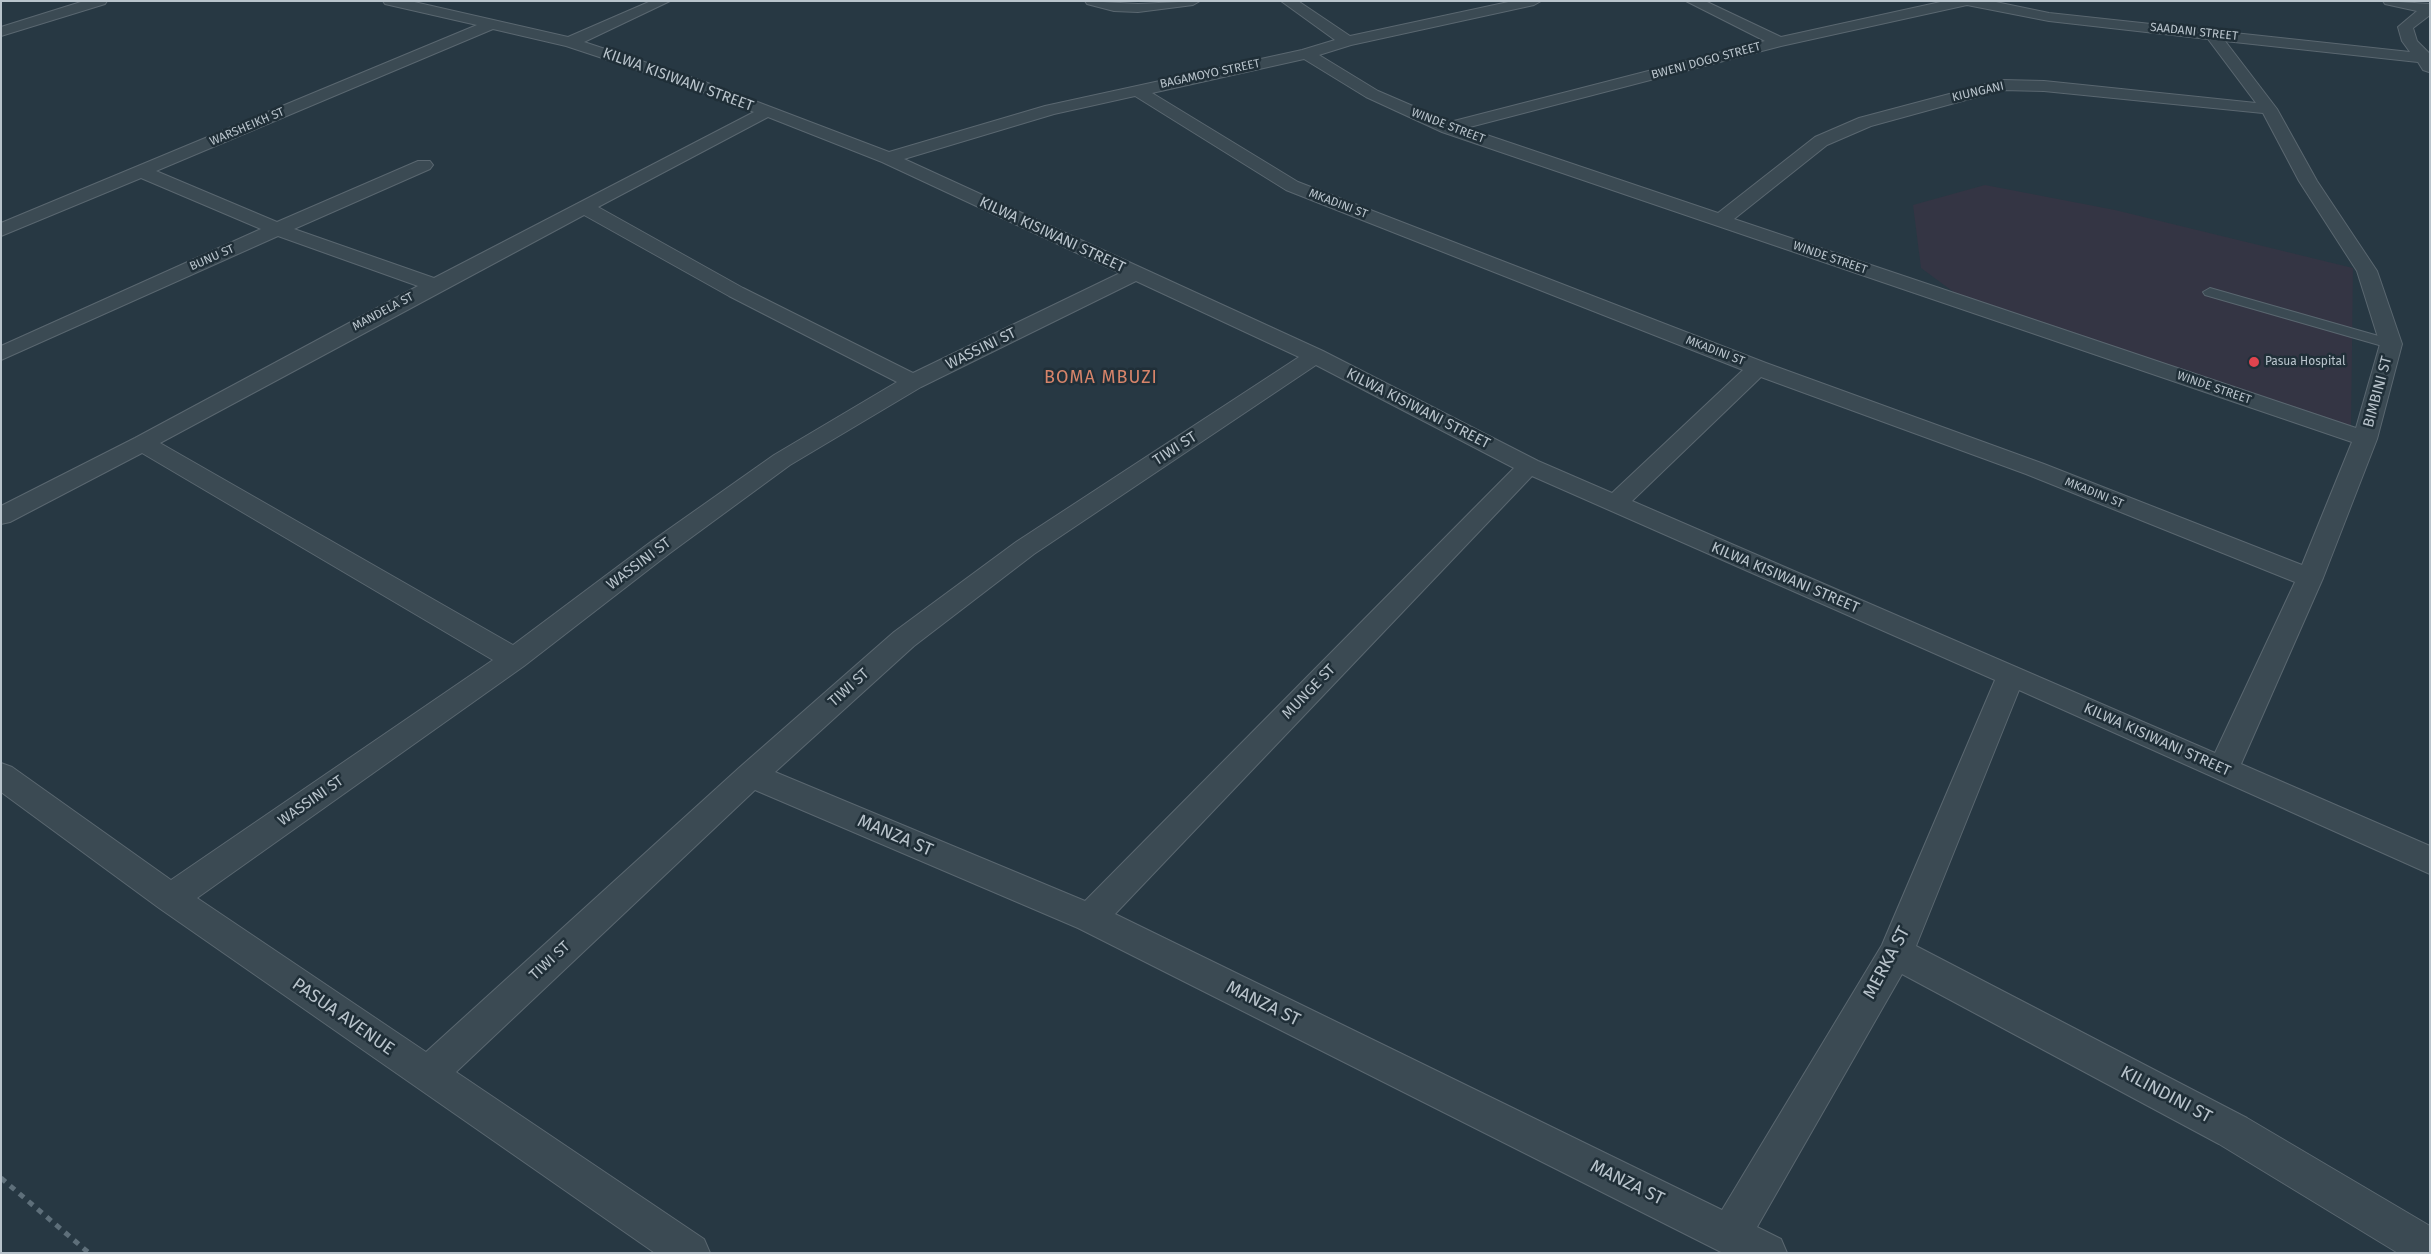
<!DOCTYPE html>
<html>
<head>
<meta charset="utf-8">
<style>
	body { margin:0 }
	#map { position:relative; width:2431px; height:1254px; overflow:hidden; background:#273843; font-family:"Fira Sans",sans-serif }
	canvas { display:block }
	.frame { position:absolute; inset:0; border:2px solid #b9c4cc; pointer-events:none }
</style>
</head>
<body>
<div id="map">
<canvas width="2431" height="1254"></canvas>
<div class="frame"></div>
</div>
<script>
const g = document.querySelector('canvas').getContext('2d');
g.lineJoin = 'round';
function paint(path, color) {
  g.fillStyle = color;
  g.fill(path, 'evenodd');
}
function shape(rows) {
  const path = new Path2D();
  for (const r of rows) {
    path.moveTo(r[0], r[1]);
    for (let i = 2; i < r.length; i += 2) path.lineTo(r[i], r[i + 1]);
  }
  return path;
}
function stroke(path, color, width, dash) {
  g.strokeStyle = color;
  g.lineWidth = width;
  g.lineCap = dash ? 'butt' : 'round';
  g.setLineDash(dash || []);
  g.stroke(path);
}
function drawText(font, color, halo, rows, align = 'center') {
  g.font = font + ' "Fira Sans",sans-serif';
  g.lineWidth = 5;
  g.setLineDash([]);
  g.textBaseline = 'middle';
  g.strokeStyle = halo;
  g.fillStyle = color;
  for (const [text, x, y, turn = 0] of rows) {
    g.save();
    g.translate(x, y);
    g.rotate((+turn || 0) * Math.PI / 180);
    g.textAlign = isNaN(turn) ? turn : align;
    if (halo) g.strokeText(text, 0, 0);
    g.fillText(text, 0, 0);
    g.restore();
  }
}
paint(shape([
	[1985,185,2115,210,2353,268,2351,428,1959,296,1921,268,1913,205]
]), '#343544');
const service = shape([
	[2210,288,2396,341,2398,344,2391,348,2386,347,2205,295,2203,292,2210,288]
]);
const minor = shape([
	[84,1,107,1,105,4,1,36,1,27,84,1],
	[383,1,410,1,568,37,651,1,670,1,584,42,705,82,889,152,1045,106,1302,50,1335,40,1281,1,1298,1,1350,36,1513,1,1541,1,1534,5,1351,45,1319,55,1378,91,1450,122,1765,41,1686,1,1705,1,1781,37,1945,1,1991,1,2049,13,2410,52,2402,41,2398,27,2417,11,2385,4,2383,1,2430,4,2430,15,2413,28,2417,41,2430,54,2429,72,2423,70,2418,62,2225,41,2277,109,2317,181,2377,271,2402,344,2377,439,2323,578,2241,764,2430,846,2430,874,2019,690,1916,946,2247,1118,2430,1226,2430,1253,2398,1253,2219,1144,1902,974,1757,1227,1781,1239,1787,1253,1723,1253,1078,928,755,790,456,1072,704,1239,710,1253,655,1253,159,908,1,792,1,763,12,767,171,880,493,660,142,453,10,522,1,524,1,506,135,438,418,286,278,236,1,360,1,346,261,229,141,178,1,236,1,223,477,25,385,4,383,1],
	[1967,5,2049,21,2208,39,2256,103,2044,81,2002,80,1859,118,1815,137,1718,213,1466,128,1781,46,1967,5],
	[493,29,566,46,693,88,754,112,434,278,294,229,430,169,433,165,430,161,418,161,277,222,156,171,493,29],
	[1304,59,1366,97,1442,132,2352,442,2302,565,2044,464,1766,363,1298,182,1152,93,1304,59],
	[2002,90,2044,91,2263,113,2299,181,2357,271,2380,344,2356,428,1734,219,1827,145,1871,126,2002,90],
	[1135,96,1286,190,1743,370,1612,493,1538,461,1323,351,904,159,1054,114,1135,96],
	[768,117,882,162,1120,273,913,373,743,288,598,207,768,117],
	[584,215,729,296,897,382,774,455,652,541,513,645,160,443,584,215],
	[1136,281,1299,357,1016,542,894,632,740,767,426,1052,197,898,524,666,670,553,790,465,921,387,1136,281],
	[1316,365,1514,468,1085,901,775,772,914,646,1034,554,1316,365],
	[1761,377,2026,474,2295,582,2215,753,1632,501,1761,377],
	[1532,476,1995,680,1882,945,1722,1210,1115,914,1532,476],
	[1085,1,1138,4,1200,1,1193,5,1138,12,1114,11,1087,4,1085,1]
]);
stroke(service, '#5a6770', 2);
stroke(minor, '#5a6770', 2);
paint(service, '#3b4a53');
paint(minor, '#3b4a53');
stroke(shape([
	[1,1178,89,1253]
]), '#5e6f7a', 5, [6, 6]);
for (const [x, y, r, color] of [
	[2254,362,6,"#e0444e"]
]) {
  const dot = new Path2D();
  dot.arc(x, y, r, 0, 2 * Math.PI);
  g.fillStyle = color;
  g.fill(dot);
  stroke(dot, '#202f38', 2);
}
drawText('12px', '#b9c4cc', '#202f38', [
	["SAADANI STREET",2194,32,6],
	["BWENI DOGO STREET",1706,61,-15],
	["BAGAMOYO STREET",1210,74,-12],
	["KIUNGANI",1978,92,-13],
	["WINDE STREET",1448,126,21],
	["WARSHEIKH ST",247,127,-23],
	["MKADINI ST",1338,204,21],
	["BUNU ST",212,258,-24],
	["WINDE STREET",1830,258,19],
	["MANDELA ST",383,312,-28],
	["MKADINI ST",1715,351,21],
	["WINDE STREET",2214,388,19],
	["MKADINI ST",2094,493,22]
]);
drawText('12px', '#b9c4cc', '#202f38', [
	["Pasua Hospital",2265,362]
], 'left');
drawText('15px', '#b9c4cc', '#202f38', [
	["KILWA KISIWANI STREET",678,80,20],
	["KILWA KISIWANI STREET",1052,235,25],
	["WASSINI ST",981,349,-26],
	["BIMBINI ST",2378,392,-75],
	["KILWA KISIWANI STREET",1418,409,27],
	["TIWI ST",1175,449,-33],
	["WASSINI ST",639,564,-37],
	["KILWA KISIWANI STREET",1785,578,23],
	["TIWI ST",849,688,-42],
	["MUNGE ST",1309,692,-46],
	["KILWA KISIWANI STREET",2157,740,24],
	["WASSINI ST",311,801,-35],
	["TIWI ST",550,961,-43]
]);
g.letterSpacing = '1px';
drawText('18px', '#d7846a', '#202f38', [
	["BOMA MBUZI",1101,378]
]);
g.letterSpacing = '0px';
drawText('18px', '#b9c4cc', '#202f38', [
	["MANZA ST",895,836,23],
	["MERKA ST",1887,963,-62],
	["MANZA ST",1263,1004,26],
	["PASUA AVENUE",343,1017,35],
	["KILINDINI ST",2166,1095,28],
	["MANZA ST",1627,1183,26]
]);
</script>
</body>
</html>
